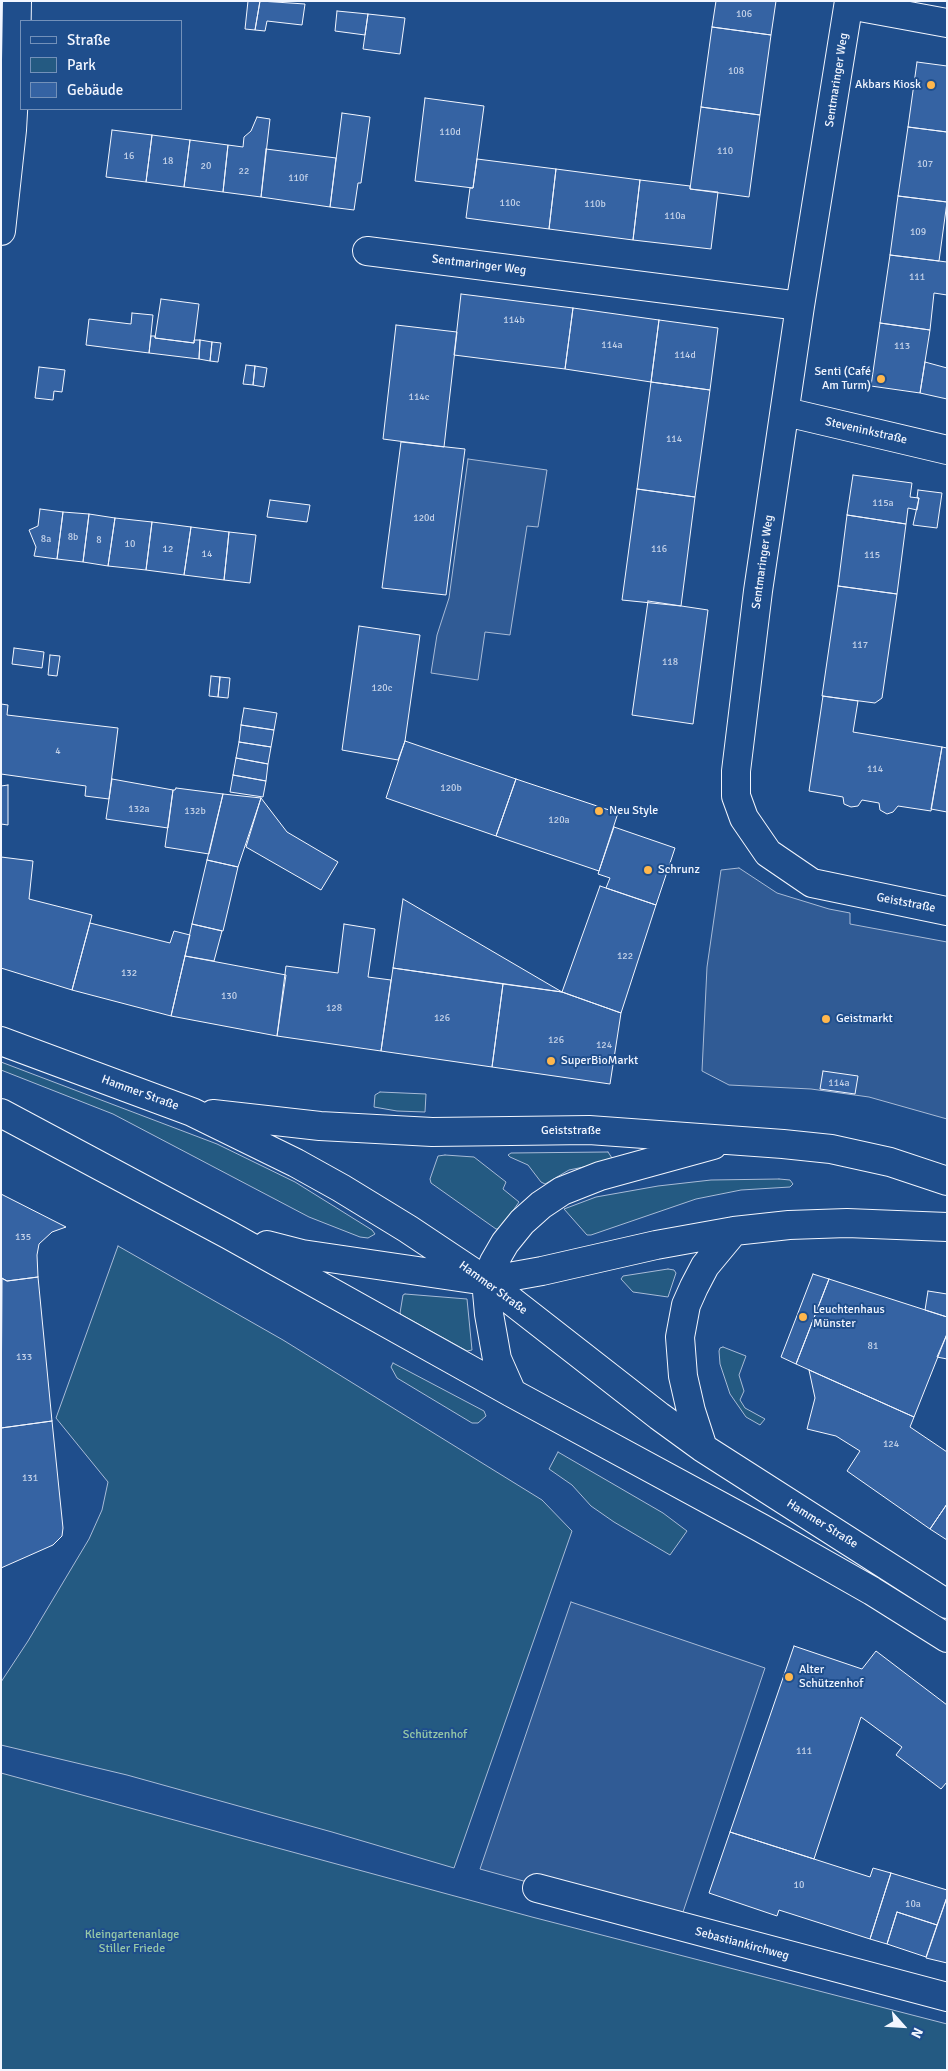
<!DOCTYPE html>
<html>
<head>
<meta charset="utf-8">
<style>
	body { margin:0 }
	#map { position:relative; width:948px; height:2071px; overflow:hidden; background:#1f4e8c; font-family:Signika,sans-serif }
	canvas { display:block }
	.frame { position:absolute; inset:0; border:2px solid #f2f6ff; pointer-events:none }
	.legend { position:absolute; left:20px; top:20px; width:162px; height:90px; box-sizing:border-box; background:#1f4e8c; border:1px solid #7391ba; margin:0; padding:6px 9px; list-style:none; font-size:15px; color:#f2f6ff }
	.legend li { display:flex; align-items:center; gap:10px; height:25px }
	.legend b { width:25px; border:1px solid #7391ba }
	.north { position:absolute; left:878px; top:2001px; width:50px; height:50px; -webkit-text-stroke:4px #1f4e8c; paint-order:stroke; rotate:116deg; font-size:14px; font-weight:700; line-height:20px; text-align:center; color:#f2f6ff }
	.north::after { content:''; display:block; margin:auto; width:18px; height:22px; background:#f2f6ff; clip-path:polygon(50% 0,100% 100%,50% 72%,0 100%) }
</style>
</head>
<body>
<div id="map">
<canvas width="948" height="2071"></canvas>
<div class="frame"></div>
<ul class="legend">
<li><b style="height:6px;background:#1f4e8c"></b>Straße</li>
<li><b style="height:14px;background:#245a82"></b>Park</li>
<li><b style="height:14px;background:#3563a3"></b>Gebäude</li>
</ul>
<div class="north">N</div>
</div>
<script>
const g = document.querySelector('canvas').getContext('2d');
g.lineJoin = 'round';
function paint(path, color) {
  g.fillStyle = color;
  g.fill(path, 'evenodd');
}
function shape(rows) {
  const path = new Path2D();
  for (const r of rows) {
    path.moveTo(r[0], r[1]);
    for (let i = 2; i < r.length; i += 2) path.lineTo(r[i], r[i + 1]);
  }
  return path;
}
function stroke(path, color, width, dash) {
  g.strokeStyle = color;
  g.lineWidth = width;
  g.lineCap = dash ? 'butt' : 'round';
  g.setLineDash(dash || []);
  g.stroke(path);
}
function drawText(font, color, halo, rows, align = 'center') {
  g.font = font + ' Signika,sans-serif';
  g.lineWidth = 4;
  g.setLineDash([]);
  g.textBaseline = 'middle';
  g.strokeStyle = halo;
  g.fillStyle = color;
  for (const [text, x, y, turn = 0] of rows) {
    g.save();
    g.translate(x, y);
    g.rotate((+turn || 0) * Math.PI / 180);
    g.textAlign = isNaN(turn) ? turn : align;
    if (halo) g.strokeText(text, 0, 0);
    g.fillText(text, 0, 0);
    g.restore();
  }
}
const green = shape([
	[1,1062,217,1144,295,1182,372,1230,375,1234,368,1238,360,1237,309,1217,113,1114,1,1070,1,1062],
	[380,1092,426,1094,425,1112,397,1111,374,1107,375,1095,380,1092],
	[608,1152,612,1158,608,1162,569,1170,545,1184,541,1182,528,1165,510,1157,508,1155,511,1153,608,1152],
	[445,1155,474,1157,506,1182,503,1189,519,1202,500,1229,496,1229,431,1183,430,1179,438,1156,445,1155],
	[779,1179,790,1180,793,1184,790,1187,741,1190,696,1199,591,1235,587,1235,564,1209,596,1197,658,1186,711,1180,779,1179],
	[118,1246,283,1340,542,1500,572,1531,454,1868,332,1832,127,1775,1,1745,1,1682,28,1641,89,1539,102,1510,108,1482,56,1418,118,1246],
	[668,1269,674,1270,676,1273,668,1297,633,1292,621,1279,623,1276,668,1269],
	[405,1294,467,1299,472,1350,467,1351,402,1315,400,1313,403,1295,405,1294],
	[723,1347,746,1356,739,1375,744,1391,740,1400,745,1408,765,1419,760,1425,746,1417,730,1394,720,1364,719,1351,720,1348,723,1347],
	[393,1363,484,1411,486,1416,478,1423,472,1423,397,1378,391,1367,393,1363],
	[558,1452,663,1513,687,1531,670,1555,614,1522,591,1506,572,1485,549,1469,558,1452],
	[1,1773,532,1917,947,2024,947,2070,1,2070,1,1773]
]);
paint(green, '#245a82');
stroke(green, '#a8bbd7', 1);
const parking = shape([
	[468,459,547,470,538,527,527,526,510,635,485,632,478,680,431,673,437,635,449,598,468,459],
	[739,868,777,893,829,909,850,913,850,924,947,942,947,1119,869,1097,811,1089,729,1085,702,1071,707,967,721,870,739,868],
	[571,1602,765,1668,679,1924,480,1869,571,1602]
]);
paint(parking, '#305b95');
stroke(parking, '#a8bbd7', 1);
const building = shape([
	[248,1,260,1,255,30,245,29,248,1],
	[260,1,305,4,302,25,267,21,265,31,255,30,260,1],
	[716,1,776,1,771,35,712,27,716,1],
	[337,11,368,14,365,35,335,31,337,11],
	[368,14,405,18,400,54,363,49,368,14],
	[712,27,771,35,760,115,701,107,712,27],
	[917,62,947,66,947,132,908,127,917,62],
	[425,98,484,106,473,188,415,181,425,98],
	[701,107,760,115,749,197,690,189,701,107],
	[342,113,370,117,361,183,358,183,354,210,330,207,342,113],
	[257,117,270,119,261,197,223,192,228,145,243,147,244,137,251,131,257,117],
	[908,127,947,132,947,202,898,196,908,127],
	[112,130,152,135,146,182,106,177,112,130],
	[152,135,190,140,184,187,146,182,152,135],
	[190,140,228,145,223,192,184,187,190,140],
	[266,149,336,158,330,207,261,197,266,149],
	[477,159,556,169,549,229,466,218,470,188,473,188,477,159],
	[556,169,640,180,633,240,549,229,556,169],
	[640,180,690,186,690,189,718,192,711,249,633,240,640,180],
	[898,196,947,202,939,261,890,255,898,196],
	[890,255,947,262,947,295,934,293,930,330,880,323,890,255],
	[461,294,573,308,565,369,454,355,461,294],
	[161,299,199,304,194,343,155,338,161,299],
	[573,308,659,320,651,382,565,369,573,308],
	[132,313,153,315,149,353,86,345,89,319,131,324,132,313],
	[659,320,718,328,710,390,651,382,659,320],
	[880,323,930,330,920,393,871,386,880,323],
	[396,325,457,332,444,447,383,439,396,325],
	[151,336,155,336,155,338,194,343,194,340,200,340,199,359,149,353,151,336],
	[200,340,212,342,210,361,199,359,200,340],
	[212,342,221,343,218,362,210,361,212,342],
	[925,362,947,368,947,399,920,393,925,362],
	[246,365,255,366,253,385,243,384,246,365],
	[255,366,267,368,264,387,253,385,255,366],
	[39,367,65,370,62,392,54,391,53,400,35,398,39,367],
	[651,382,710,390,695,497,637,489,651,382],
	[401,442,465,449,446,595,382,588,401,442],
	[853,475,912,483,910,497,919,498,917,510,908,508,906,524,847,515,853,475],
	[637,489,695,497,681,606,622,600,637,489],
	[918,490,942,493,937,528,913,525,919,498,917,498,918,490],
	[270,500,310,505,307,522,267,517,270,500],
	[40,509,63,512,57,559,34,556,36,547,29,530,38,526,40,509],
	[63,512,89,514,83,562,57,559,63,512],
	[89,514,115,518,108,566,83,562,89,514],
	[847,515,906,524,897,594,838,586,847,515],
	[115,518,152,522,146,570,108,566,115,518],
	[152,522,191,527,184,575,146,570,152,522],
	[191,527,229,532,224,580,184,575,191,527],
	[229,532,256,535,250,583,224,580,229,532],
	[838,586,897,594,882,698,875,703,822,696,838,586],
	[648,601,708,610,693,724,632,715,648,601],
	[359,626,420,635,405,741,398,760,342,750,359,626],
	[14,648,44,652,42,668,12,664,14,648],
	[50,655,60,656,57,676,48,675,50,655],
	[211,676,220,677,218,697,209,696,211,676],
	[220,677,230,678,228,698,218,697,220,677],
	[823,696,858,701,853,732,942,747,931,811,898,806,893,812,887,814,880,810,879,803,862,800,858,806,851,807,844,804,843,797,809,791,823,696],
	[1,704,8,705,7,715,118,728,109,799,85,796,86,786,1,774,1,704],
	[244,708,277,713,274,730,241,725,244,708],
	[241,725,274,730,271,747,239,742,241,725],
	[405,741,516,779,496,836,386,798,405,741],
	[239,742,271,747,268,764,236,758,239,742],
	[942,747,947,748,947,812,931,809,942,747],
	[236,758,268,764,266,781,233,775,236,758],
	[233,775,266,781,263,797,230,792,233,775],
	[112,779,173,790,168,828,106,819,112,779],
	[516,779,618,813,599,871,496,836,516,779],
	[8,785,8,825,1,824,1,786,8,785],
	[176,788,223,794,209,854,165,847,173,790,175,790,176,788],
	[223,794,261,798,238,867,207,860,223,794],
	[261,798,287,832,338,862,321,890,246,847,261,798],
	[614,827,675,848,656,905,606,888,610,878,598,874,614,827],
	[1,857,33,861,29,899,92,915,72,990,1,968,1,857],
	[207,860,238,867,223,931,192,924,207,860],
	[600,886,656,905,621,1013,562,992,600,886],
	[403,899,562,992,393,968,403,899],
	[90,923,170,943,174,931,190,935,171,1016,72,990,90,923],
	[192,924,222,931,214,961,185,956,192,924],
	[344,924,375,929,368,977,391,980,381,1051,277,1036,286,966,338,973,344,924],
	[185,956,286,975,277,1036,171,1016,185,956],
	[393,968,503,984,492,1067,381,1051,393,968],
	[503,984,562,992,621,1013,610,1084,492,1067,503,984],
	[823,1071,858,1076,855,1094,820,1089,823,1071],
	[1,1194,66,1227,52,1232,39,1244,37,1255,38,1277,7,1281,1,1278,1,1194],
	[813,1274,829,1279,796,1364,781,1357,813,1274],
	[38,1277,52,1421,1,1428,2,1278,7,1281,38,1277],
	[829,1279,947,1317,947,1334,914,1417,796,1364,829,1279],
	[928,1291,947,1294,947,1317,925,1310,928,1291],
	[947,1334,947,1359,937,1357,947,1334],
	[809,1370,914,1417,910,1427,947,1452,947,1504,930,1529,847,1471,860,1451,836,1436,807,1429,815,1398,809,1370],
	[52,1421,63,1528,62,1536,53,1545,1,1568,1,1428,52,1421],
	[947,1504,947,1540,930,1529,947,1504],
	[794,1646,862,1669,876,1651,947,1705,947,1782,941,1789,896,1755,902,1747,861,1717,814,1859,730,1832,794,1646],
	[730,1832,870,1877,873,1868,891,1873,870,1939,779,1910,777,1916,709,1893,730,1832],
	[891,1873,947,1890,947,1897,937,1925,897,1912,887,1944,870,1939,891,1873],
	[947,1897,947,1963,926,1958,947,1897],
	[897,1912,937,1925,926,1957,887,1944,897,1912]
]);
paint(building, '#3563a3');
stroke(building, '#f2f6ff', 1);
const street = shape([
	[849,1,800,306,758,591,736,771,736,796,744,818,768,853,812,883,947,911],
	[849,5,947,23],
	[1,231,12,130,16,60,17,1],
	[367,251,800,306],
	[786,412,947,450],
	[537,1888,947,1997]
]);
const secondary = shape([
	[1,1041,192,1112,296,1163,341,1188,408,1229,486,1281,659,1416,703,1448,947,1604],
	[1,1113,229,1235,512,1393,761,1528,872,1591,947,1638],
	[213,1114,320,1126,432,1132,589,1130,783,1144,831,1149,890,1162,947,1181],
	[267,1245,302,1254,486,1281,542,1271,656,1245,734,1231,789,1225,847,1223,947,1227],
	[512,1393,497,1359,489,1314,486,1281,494,1262,505,1243,522,1222,541,1205,562,1191,600,1176,713,1145],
	[703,1448,691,1411,683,1376,680,1337,686,1305,694,1287,705,1266,734,1231]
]);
stroke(street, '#f2f6ff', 30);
stroke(secondary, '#f2f6ff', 30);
stroke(street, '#1f4e8c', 28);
stroke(secondary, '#1f4e8c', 28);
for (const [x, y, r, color] of [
	[931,85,5,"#ffb74d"],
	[881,379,5,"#ffb74d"],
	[599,811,5,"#ffb74d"],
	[648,870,5,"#ffb74d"],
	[826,1019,5,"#ffb74d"],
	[551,1061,5,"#ffb74d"],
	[803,1317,5,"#ffb74d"],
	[789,1677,5,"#ffb74d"]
]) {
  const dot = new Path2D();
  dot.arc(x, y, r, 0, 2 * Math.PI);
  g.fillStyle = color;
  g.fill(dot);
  stroke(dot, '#1f4e8c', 2);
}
drawText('10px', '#c3d1e8', null, [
	["106",744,14],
	["108",736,71],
	["110d",450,132],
	["110",725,151],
	["16",129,156],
	["18",168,161],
	["107",925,164],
	["20",206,166],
	["22",244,171],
	["110f",298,178],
	["110c",510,203],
	["110b",595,204],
	["110a",675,216],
	["109",918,232],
	["111",917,277],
	["114b",514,320],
	["114a",612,345],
	["113",902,346],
	["114d",685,355],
	["114c",419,397],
	["114",674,439],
	["115a",883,503],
	["120d",424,518],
	["8b",73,537],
	["8a",46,539],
	["8",99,540],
	["10",130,544],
	["12",168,549],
	["116",659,549],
	["14",207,554],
	["115",872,555],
	["117",860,645],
	["118",670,662],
	["120c",382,688],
	["4",58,751],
	["114",875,769],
	["120b",451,788],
	["132a",139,809],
	["132b",195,811],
	["120a",559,820],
	["122",625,956],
	["132",129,973],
	["130",229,996],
	["128",334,1008],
	["126",442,1018],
	["126",556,1040],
	["124",604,1045],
	["114a",839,1083],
	["135",23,1237],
	["81",873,1346],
	["133",24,1357],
	["124",891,1444],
	["131",30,1478],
	["111",804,1751],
	["10",799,1885],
	["10a",913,1904]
]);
drawText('12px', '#f2f6ff', '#1f4e8c', [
	["Sentmaringer Weg",837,80,-81],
	["Sentmaringer Weg",479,265,7],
	["Steveninkstraße",866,431,13],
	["Sentmaringer Weg",763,562,-82],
	["Geiststraße",906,903,11],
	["Hammer Straße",140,1093,20],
	["Geiststraße",571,1131],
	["Hammer Straße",493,1288,36],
	["Hammer Straße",822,1524,32],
	["Sebastiankirchweg",742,1944,15]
]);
drawText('12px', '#f2f6ff', '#1f4e8c', [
	["Akbars Kiosk",921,85,"right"],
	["Senti (Café",871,372,"right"],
	["Am Turm)",871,386,"right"],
	["Neu Style",609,811],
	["Schrunz",658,870],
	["Geistmarkt",836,1019],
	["SuperBioMarkt",561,1061],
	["Leuchtenhaus",813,1310],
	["Münster",813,1324],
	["Alter",799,1670],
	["Schützenhof",799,1684]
], 'left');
drawText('12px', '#97c8a6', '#1f4e8c', [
	["Schützenhof",435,1735],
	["Kleingartenanlage",132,1935],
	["Stiller Friede",132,1949]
]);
</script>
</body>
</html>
